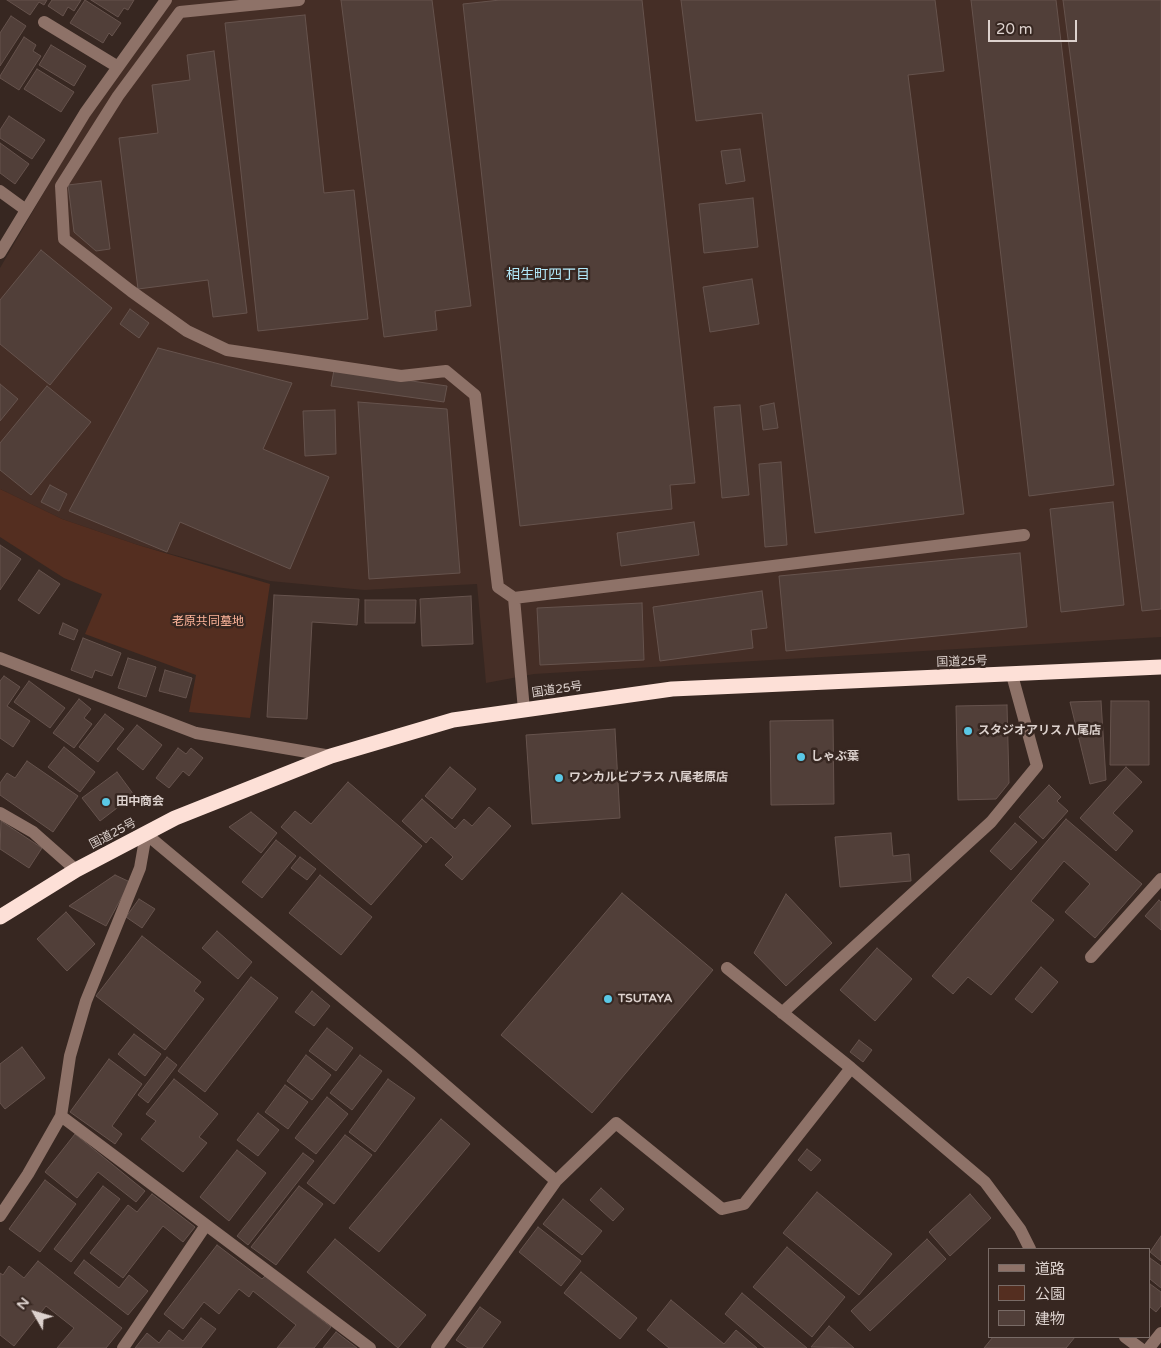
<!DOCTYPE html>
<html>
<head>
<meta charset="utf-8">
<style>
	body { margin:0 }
	#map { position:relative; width:1161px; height:1348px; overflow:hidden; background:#372721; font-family:"Varela Round","Noto Sans JP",sans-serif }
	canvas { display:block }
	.legend { position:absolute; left:988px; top:1248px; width:162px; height:90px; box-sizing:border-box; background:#372721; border:1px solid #796b66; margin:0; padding:6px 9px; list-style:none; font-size:15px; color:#ddd2ce }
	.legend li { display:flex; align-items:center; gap:10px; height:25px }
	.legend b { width:25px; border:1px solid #796b66 }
	.north { position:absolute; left:10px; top:1288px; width:50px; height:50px; -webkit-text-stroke:4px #372721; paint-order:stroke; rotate:308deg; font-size:14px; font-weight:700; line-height:20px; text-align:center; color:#ddd2ce }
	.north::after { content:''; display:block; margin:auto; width:18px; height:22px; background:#ddd2ce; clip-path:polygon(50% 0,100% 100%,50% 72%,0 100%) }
	.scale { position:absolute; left:988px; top:20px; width:89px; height:22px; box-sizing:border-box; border:2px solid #ddd2ce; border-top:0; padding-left:6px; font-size:15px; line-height:18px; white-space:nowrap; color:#ddd2ce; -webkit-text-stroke:4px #372721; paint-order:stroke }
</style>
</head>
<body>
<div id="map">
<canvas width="1161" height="1348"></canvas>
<ul class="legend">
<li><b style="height:6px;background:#8e7268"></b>道路</li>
<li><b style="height:14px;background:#542e20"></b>公園</li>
<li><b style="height:14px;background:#513f39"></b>建物</li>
</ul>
<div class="north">N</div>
<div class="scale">20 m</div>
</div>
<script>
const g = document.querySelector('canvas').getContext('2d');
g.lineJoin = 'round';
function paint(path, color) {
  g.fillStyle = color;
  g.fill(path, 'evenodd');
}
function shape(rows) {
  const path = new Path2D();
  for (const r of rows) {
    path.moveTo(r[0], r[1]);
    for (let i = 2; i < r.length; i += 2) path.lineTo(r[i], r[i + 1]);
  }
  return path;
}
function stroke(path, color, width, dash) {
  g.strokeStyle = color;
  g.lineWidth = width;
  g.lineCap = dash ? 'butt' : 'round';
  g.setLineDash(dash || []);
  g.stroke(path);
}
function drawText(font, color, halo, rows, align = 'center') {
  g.font = font + ' "Varela Round","Noto Sans JP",sans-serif';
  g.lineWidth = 5;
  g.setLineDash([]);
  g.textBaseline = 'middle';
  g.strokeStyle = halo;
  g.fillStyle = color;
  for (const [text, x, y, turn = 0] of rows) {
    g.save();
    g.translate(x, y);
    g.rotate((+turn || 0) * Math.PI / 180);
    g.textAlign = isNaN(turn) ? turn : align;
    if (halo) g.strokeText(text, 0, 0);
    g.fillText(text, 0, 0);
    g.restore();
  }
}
paint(shape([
	[165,0,1161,0,1161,637,534,674,486,683,477,584,364,590,270,581,138,545,62,519,0,489,0,268,90,113]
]), '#452e26');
paint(shape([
	[0,489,62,519,138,545,270,584,250,718,189,712,196,675,85,634,102,594,64,578,0,537]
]), '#542e20');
const building = shape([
	[7,0,47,0,44,5,39,2,30,15,7,0],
	[52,0,81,0,74,11,68,7,63,16,48,6,52,0],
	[85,0,121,23,112,36,109,33,103,43,70,23,85,0],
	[91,0,134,0,128,10,124,8,118,17,91,0],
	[341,0,432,0,471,306,435,311,437,330,384,337,341,0],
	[500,0,642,0,695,483,670,485,672,509,520,526,463,4,500,0],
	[681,0,935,0,944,71,908,75,964,514,815,533,762,113,696,121,681,0],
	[971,0,1056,0,1114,485,1029,496,971,0],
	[1063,0,1161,0,1161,609,1142,611,1063,0],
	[305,15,324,193,354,190,368,319,258,331,225,23,305,15],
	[11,16,26,26,0,66,0,33,11,16],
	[24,37,36,45,33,51,41,56,19,90,0,78,0,76,24,37],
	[51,45,86,66,74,86,39,65,51,45],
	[214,51,247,313,213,317,208,280,138,289,119,138,158,133,152,85,190,80,187,55,214,51],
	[37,69,74,92,61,112,24,89,37,69],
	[9,116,45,140,32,159,0,138,0,130,9,116],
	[0,143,29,164,15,184,0,173,0,143],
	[740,149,745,181,726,184,721,151,740,149],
	[101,181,110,249,96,251,74,232,68,185,101,181],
	[753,198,758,247,704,253,699,204,753,198],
	[41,250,112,308,50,385,0,344,0,300,41,250],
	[752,279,759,324,710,332,703,287,752,279],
	[130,309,149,323,139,338,120,324,130,309],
	[158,348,292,383,263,449,329,477,290,569,180,522,167,552,69,511,158,348],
	[334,370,447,386,444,402,331,386,334,370],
	[0,384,18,399,0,421,0,384],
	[47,386,91,422,31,495,0,470,0,443,47,386],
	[358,402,447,409,460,573,369,579,358,402],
	[774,403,778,428,763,430,760,406,774,403],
	[740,405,749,495,722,498,714,407,740,405],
	[335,410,336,454,305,456,303,411,335,410],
	[781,462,787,545,765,547,759,464,781,462],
	[50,485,67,494,59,511,41,502,50,485],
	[1113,502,1124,605,1061,612,1050,509,1113,502],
	[694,522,699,555,621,566,617,533,694,522],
	[0,545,21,559,0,590,0,545],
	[1020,553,1027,627,786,651,779,576,1020,553],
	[39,570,60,584,39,614,18,600,39,570],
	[762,591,767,628,751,630,753,648,660,661,653,607,762,591],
	[274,595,359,599,357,625,312,622,307,719,267,717,274,595],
	[471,596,473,644,422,646,420,599,471,596],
	[365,600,416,600,415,623,365,623,365,600],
	[642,603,644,660,540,665,537,608,642,603],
	[63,623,78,630,74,640,59,634,63,623],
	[83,638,121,653,112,676,95,670,92,678,71,670,83,638],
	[128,658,156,667,146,697,118,688,128,658],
	[165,670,192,678,186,698,159,691,165,670],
	[4,676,20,687,7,706,30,721,13,747,0,738,0,681,4,676],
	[29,681,65,708,50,728,14,702,29,681],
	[79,699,91,709,84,718,92,724,74,748,53,733,79,699],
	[1101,701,1106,780,1090,784,1070,702,1101,701],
	[1111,701,1149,701,1149,765,1110,765,1111,701],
	[1007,705,1009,783,996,799,958,800,956,706,1007,705],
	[105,714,124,729,98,762,79,747,105,714],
	[833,720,834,804,771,805,770,721,833,720],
	[137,725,162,745,143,770,117,749,137,725],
	[615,729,620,818,532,824,526,735,615,729],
	[64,747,95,772,80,792,48,767,64,747],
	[178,748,186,754,191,748,203,758,189,776,183,771,169,788,156,778,178,748],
	[27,761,78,796,53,832,0,795,0,783,7,773,15,778,27,761],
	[450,767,476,789,452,819,425,796,450,767],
	[1126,767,1142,782,1113,813,1133,831,1116,851,1080,818,1126,767],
	[117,772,134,795,100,821,82,798,117,772],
	[348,782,422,846,371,905,281,827,295,811,311,824,348,782],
	[1049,785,1061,797,1057,801,1068,811,1043,839,1019,817,1049,785],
	[422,799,455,829,464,819,472,826,489,807,511,826,462,880,445,865,453,857,431,837,426,843,402,821,422,799],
	[251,812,277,833,261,853,229,827,251,812],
	[1066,819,1142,884,1095,938,1065,912,1090,884,1064,861,1031,901,1054,920,991,995,968,977,953,994,932,976,1066,819],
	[1,821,42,848,29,868,0,849,1,821],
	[1015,823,1037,842,1011,870,990,851,1015,823],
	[891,833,893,856,909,854,911,881,840,887,835,837,891,833],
	[276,840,296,856,262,898,242,882,276,840],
	[300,857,316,869,307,880,291,868,300,857],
	[115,875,130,882,106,926,69,906,115,875],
	[320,875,372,917,341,955,289,913,320,875],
	[622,893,713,970,592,1113,501,1035,622,893],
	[786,894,832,943,786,986,754,953,786,894],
	[139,899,155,909,142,928,126,917,139,899],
	[1159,900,1161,902,1161,930,1145,916,1159,900],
	[66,912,95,944,67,971,37,939,66,912],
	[217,931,252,962,238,979,202,948,217,931],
	[142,936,201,982,194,991,204,999,165,1050,96,996,142,936],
	[877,948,912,979,875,1021,840,990,877,948],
	[1041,967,1058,982,1032,1013,1015,999,1041,967],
	[251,977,278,998,205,1092,178,1071,251,977],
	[312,991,330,1006,314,1026,295,1012,312,991],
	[327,1028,353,1048,336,1071,309,1051,327,1028],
	[134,1034,161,1054,145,1076,118,1054,134,1034],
	[859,1040,872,1050,863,1062,850,1052,859,1040],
	[22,1047,45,1078,5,1109,0,1103,0,1064,22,1047],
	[306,1055,331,1075,312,1100,287,1081,306,1055],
	[360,1055,382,1071,352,1110,330,1093,360,1055],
	[167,1057,177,1065,148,1103,138,1095,167,1057],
	[109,1059,142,1084,112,1126,122,1134,115,1144,70,1112,109,1059],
	[174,1079,218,1114,199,1137,207,1143,183,1172,141,1139,156,1121,146,1114,174,1079],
	[388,1079,415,1098,375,1152,349,1132,388,1079],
	[285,1085,308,1102,288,1129,265,1112,285,1085],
	[327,1097,348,1114,316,1154,295,1138,327,1097],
	[258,1113,279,1130,258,1156,237,1140,258,1113],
	[441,1119,470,1144,379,1252,349,1228,441,1119],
	[75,1134,145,1191,136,1202,98,1172,77,1198,45,1172,75,1134],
	[345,1135,372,1155,334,1204,307,1183,345,1135],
	[807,1149,821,1160,811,1171,798,1160,807,1149],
	[237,1150,266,1173,229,1221,200,1197,237,1150],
	[303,1153,314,1161,248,1245,237,1236,303,1153],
	[45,1180,76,1204,40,1252,9,1229,45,1180],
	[103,1186,120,1199,71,1262,54,1249,103,1186],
	[299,1186,323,1204,276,1265,251,1247,299,1186],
	[601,1188,624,1209,613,1221,590,1200,601,1188],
	[817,1192,892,1254,859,1295,783,1233,817,1192],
	[152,1194,195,1227,183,1242,163,1226,123,1278,90,1253,128,1205,137,1212,152,1194],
	[970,1194,991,1218,950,1256,929,1232,970,1194],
	[563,1199,602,1231,582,1255,543,1224,563,1199],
	[538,1227,581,1261,561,1286,519,1252,538,1227],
	[1161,1236,1161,1261,1150,1252,1161,1236],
	[335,1239,426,1315,398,1348,307,1272,335,1239],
	[927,1239,946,1259,870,1331,851,1311,927,1239],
	[217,1245,262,1279,265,1276,331,1327,314,1348,277,1348,296,1325,253,1291,249,1297,239,1289,219,1314,204,1302,183,1329,164,1314,217,1245],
	[787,1247,845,1297,812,1337,753,1287,787,1247],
	[1150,1258,1161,1266,1161,1288,1150,1279,1150,1258],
	[84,1260,119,1288,129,1275,148,1291,128,1315,74,1273,84,1260],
	[38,1261,122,1328,106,1348,57,1348,74,1328,46,1306,14,1346,0,1335,0,1273,3,1275,9,1266,24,1278,38,1261],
	[581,1272,637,1318,620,1339,564,1293,581,1272],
	[1150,1284,1161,1292,1161,1306,1156,1312,1150,1307,1150,1284],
	[742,1293,807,1348,765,1348,725,1314,742,1293],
	[671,1300,724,1344,736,1330,757,1348,669,1348,647,1330,671,1300],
	[480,1307,501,1322,482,1348,468,1348,456,1340,480,1307],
	[201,1318,216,1329,201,1348,135,1348,147,1333,159,1343,169,1330,183,1341,201,1318],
	[829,1326,854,1348,811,1347,829,1326],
	[336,1332,357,1348,323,1348,336,1332],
	[993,1337,1075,1337,1066,1348,984,1348,993,1337]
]);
paint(building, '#513f39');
stroke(building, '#66534d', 1);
stroke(shape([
	[299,0,180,12,118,96,61,186,64,239,131,291,187,331,227,350,401,376,446,371,475,395,498,587,514,598,1024,535],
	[44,22,118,67],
	[0,191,26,210],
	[0,253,85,113,166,0],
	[514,598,524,710],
	[0,658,196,733,331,756],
	[0,813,33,832,76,870],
	[146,834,411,1055,556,1181],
	[1091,957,1161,879],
	[727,968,851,1068,985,1182,1020,1229,1030,1249],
	[782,1013,991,822,1037,766,1012,675],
	[61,1116,370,1348],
	[0,1216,28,1174,61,1116,70,1056,86,1001,140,868,146,834],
	[1125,1337,1140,1348],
	[123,1348,206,1225],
	[437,1348,556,1181,616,1123,722,1209,744,1204,851,1068],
	[1149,1348,1161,1333]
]), '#8e7268', 12);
stroke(shape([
	[0,917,76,870,175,818,331,756,453,720,672,689,1161,667]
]), '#fde0d7', 15);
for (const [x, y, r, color] of [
	[968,731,5,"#5ac8e6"],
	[801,757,5,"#5ac8e6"],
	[559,778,5,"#5ac8e6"],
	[106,802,5,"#5ac8e6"],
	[608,999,5,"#5ac8e6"]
]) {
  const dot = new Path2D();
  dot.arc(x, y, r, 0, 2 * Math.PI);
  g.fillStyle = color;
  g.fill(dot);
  stroke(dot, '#372721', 2);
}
drawText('12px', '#fbb399', '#372721', [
	["老原共同墓地",208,622]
]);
drawText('12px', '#ddd2ce', '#372721', [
	["国道25号",962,662,-2],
	["国道25号",557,690,-8],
	["国道25号",113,834,-28]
]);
drawText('bold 12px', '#ddd2ce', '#372721', [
	["スタジオアリス 八尾店",978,731],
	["しゃぶ葉",811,757],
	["ワンカルビプラス 八尾老原店",569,778],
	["田中商会",116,802],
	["TSUTAYA",618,999]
], 'left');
drawText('14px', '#b2e9fa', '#372721', [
	["相生町四丁目",548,275]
]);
</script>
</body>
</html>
